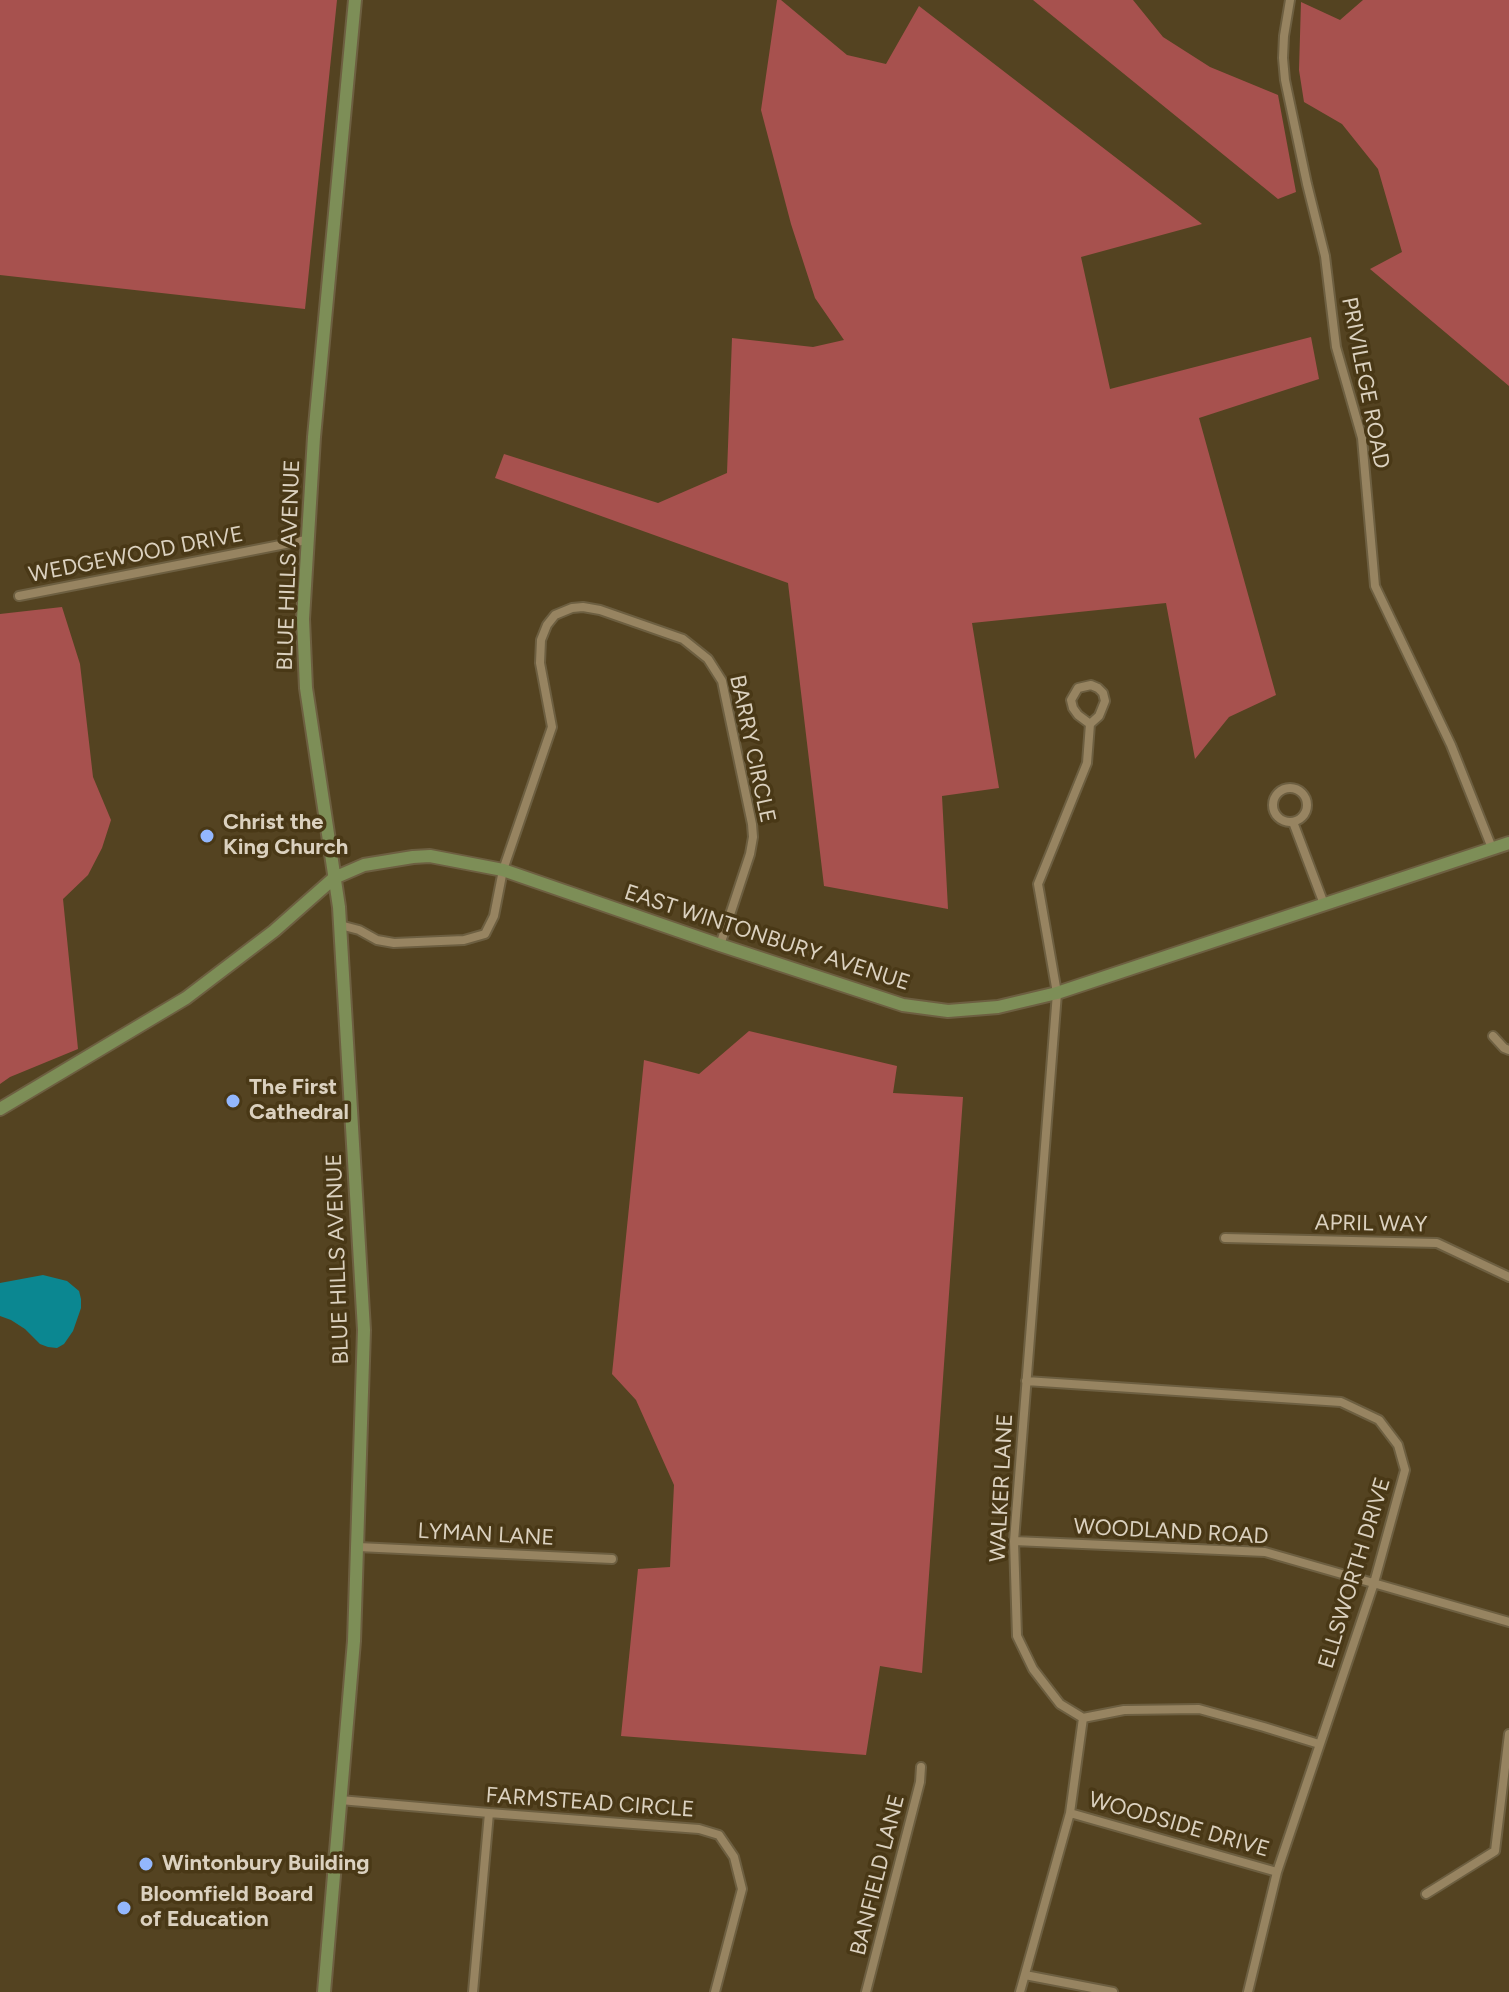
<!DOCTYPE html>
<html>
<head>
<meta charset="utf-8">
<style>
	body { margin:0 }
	canvas { display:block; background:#544321 }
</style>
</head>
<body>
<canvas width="1509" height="1992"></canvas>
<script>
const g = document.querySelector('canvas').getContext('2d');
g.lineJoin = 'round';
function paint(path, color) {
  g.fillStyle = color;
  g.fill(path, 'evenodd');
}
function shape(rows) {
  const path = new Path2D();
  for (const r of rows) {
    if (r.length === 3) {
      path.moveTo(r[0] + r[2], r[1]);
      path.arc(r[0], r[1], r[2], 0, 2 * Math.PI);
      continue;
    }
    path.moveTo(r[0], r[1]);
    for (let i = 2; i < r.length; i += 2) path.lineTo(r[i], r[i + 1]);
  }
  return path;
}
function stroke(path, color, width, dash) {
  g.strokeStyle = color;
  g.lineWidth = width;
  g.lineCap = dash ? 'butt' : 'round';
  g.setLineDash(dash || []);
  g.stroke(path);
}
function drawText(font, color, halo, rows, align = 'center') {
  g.font = font + ' Figtree,sans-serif';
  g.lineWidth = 7;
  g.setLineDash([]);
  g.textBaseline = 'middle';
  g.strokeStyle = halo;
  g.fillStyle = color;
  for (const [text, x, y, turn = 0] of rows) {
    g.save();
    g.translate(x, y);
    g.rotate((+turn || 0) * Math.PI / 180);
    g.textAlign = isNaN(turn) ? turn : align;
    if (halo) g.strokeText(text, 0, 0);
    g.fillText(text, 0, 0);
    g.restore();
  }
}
paint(shape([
	[0,0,337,0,305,309,0,275],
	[777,0,781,0,847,55,886,64,919,6,1202,224,1081,257,1110,389,1311,337,1319,379,1199,418,1276,695,1229,717,1195,759,1166,603,972,623,999,788,942,796,948,909,824,886,788,583,495,478,504,454,658,503,727,473,732,338,813,347,844,340,815,298,791,224,761,110],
	[1033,0,1133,0,1163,37,1210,67,1278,95,1296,192,1278,199],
	[1363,0,1509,0,1509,386,1370,269,1402,252,1378,169,1342,124,1304,102,1299,70,1301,2,1340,20],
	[62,607,80,664,93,777,111,820,102,848,88,875,63,899,78,1049,10,1077,0,1084,0,614],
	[749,1031,897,1066,893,1093,963,1097,922,1673,880,1666,866,1755,621,1736,638,1569,670,1567,674,1485,636,1400,612,1374,644,1060,699,1074]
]), '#a7514e');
paint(shape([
	[43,1275,67,1281,79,1291,81,1299,81,1308,73,1331,64,1344,57,1348,48,1347,40,1344,25,1329,11,1320,0,1316,0,1283]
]), '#0b8791');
const minor = shape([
	[1290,0,1284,36,1283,58,1285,80,1307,184,1325,256,1336,347,1362,438,1375,586,1451,745,1492,848],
	[19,596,306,540],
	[1090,724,1078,715,1073,708,1071,700,1078,688,1091,685,1098,688,1103,693,1105,701,1099,716,1090,724,1087,763,1038,884,1057,993,1014,1541,1017,1636,1033,1669,1060,1704,1083,1718,1124,1710,1199,1709,1264,1727,1319,1744],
	[1290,805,17],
	[1293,822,1324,904],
	[340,925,359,930,377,940,394,943,464,940,485,934,494,916,503,870,552,727,540,663,541,640,547,625,555,615,572,608,583,607,600,610,683,639,708,659,722,681,752,824,753,837,750,854,720,945],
	[1493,1036,1504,1048,1509,1050],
	[1225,1238,1437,1243,1509,1277],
	[1026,1381,1341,1402,1379,1420,1398,1445,1405,1470,1374,1583,1277,1872,1248,1992],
	[1014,1541,1265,1552,1509,1622],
	[358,1547,612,1559],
	[340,1800,489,1813,699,1829,719,1835,734,1857,742,1889,715,1992],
	[1070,1813,1277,1872],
	[1426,1894,1495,1851,1509,1734],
	[1025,1975,1113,1992],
	[473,1992,489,1813],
	[866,1992,920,1782,921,1767],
	[1020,1992,1070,1813,1083,1718]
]);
const secondary = shape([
	[0,1109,186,998,274,931,334,878,364,865,413,857,430,856,503,870,720,945,903,1005,948,1011,998,1007,1057,993,1509,843],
	[324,1992,354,1641,364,1330,339,907,306,688,303,619,314,437,355,0]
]);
stroke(minor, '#6d5f41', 12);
stroke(secondary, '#6d5f41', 16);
stroke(minor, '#978461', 8);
stroke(secondary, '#7d8e57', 12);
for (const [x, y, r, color] of [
	[207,836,8,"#93b7fd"],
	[233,1101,8,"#93b7fd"],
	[146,1864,8,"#93b7fd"],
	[124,1908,8,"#93b7fd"]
]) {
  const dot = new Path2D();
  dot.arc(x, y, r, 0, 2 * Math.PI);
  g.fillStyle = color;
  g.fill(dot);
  stroke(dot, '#493816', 3);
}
drawText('22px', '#dbd1bf', '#493816', [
	["PRIVILEGE ROAD",1365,383,79],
	["WEDGEWOOD DRIVE",136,555,-11],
	["BLUE HILLS AVENUE",289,565,-88],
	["BARRY CIRCLE",752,749,78],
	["EAST WINTONBURY AVENUE",767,938,18],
	["APRIL WAY",1371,1224,1],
	["BLUE HILLS AVENUE",338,1259,-92],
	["WALKER LANE",1002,1488,-87],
	["WOODLAND ROAD",1171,1532,3],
	["LYMAN LANE",486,1535,3],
	["ELLSWORTH DRIVE",1355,1573,-73],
	["FARMSTEAD CIRCLE",590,1803,4],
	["WOODSIDE DRIVE",1179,1825,16],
	["BANFIELD LANE",878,1875,-76]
]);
drawText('bold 22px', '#dbd1bf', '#493816', [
	["Christ the",223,823],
	["King Church",223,848],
	["The First",249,1088],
	["Cathedral",249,1113],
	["Wintonbury Building",162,1864],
	["Bloomfield Board",140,1895],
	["of Education",140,1920]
], 'left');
</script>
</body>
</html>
